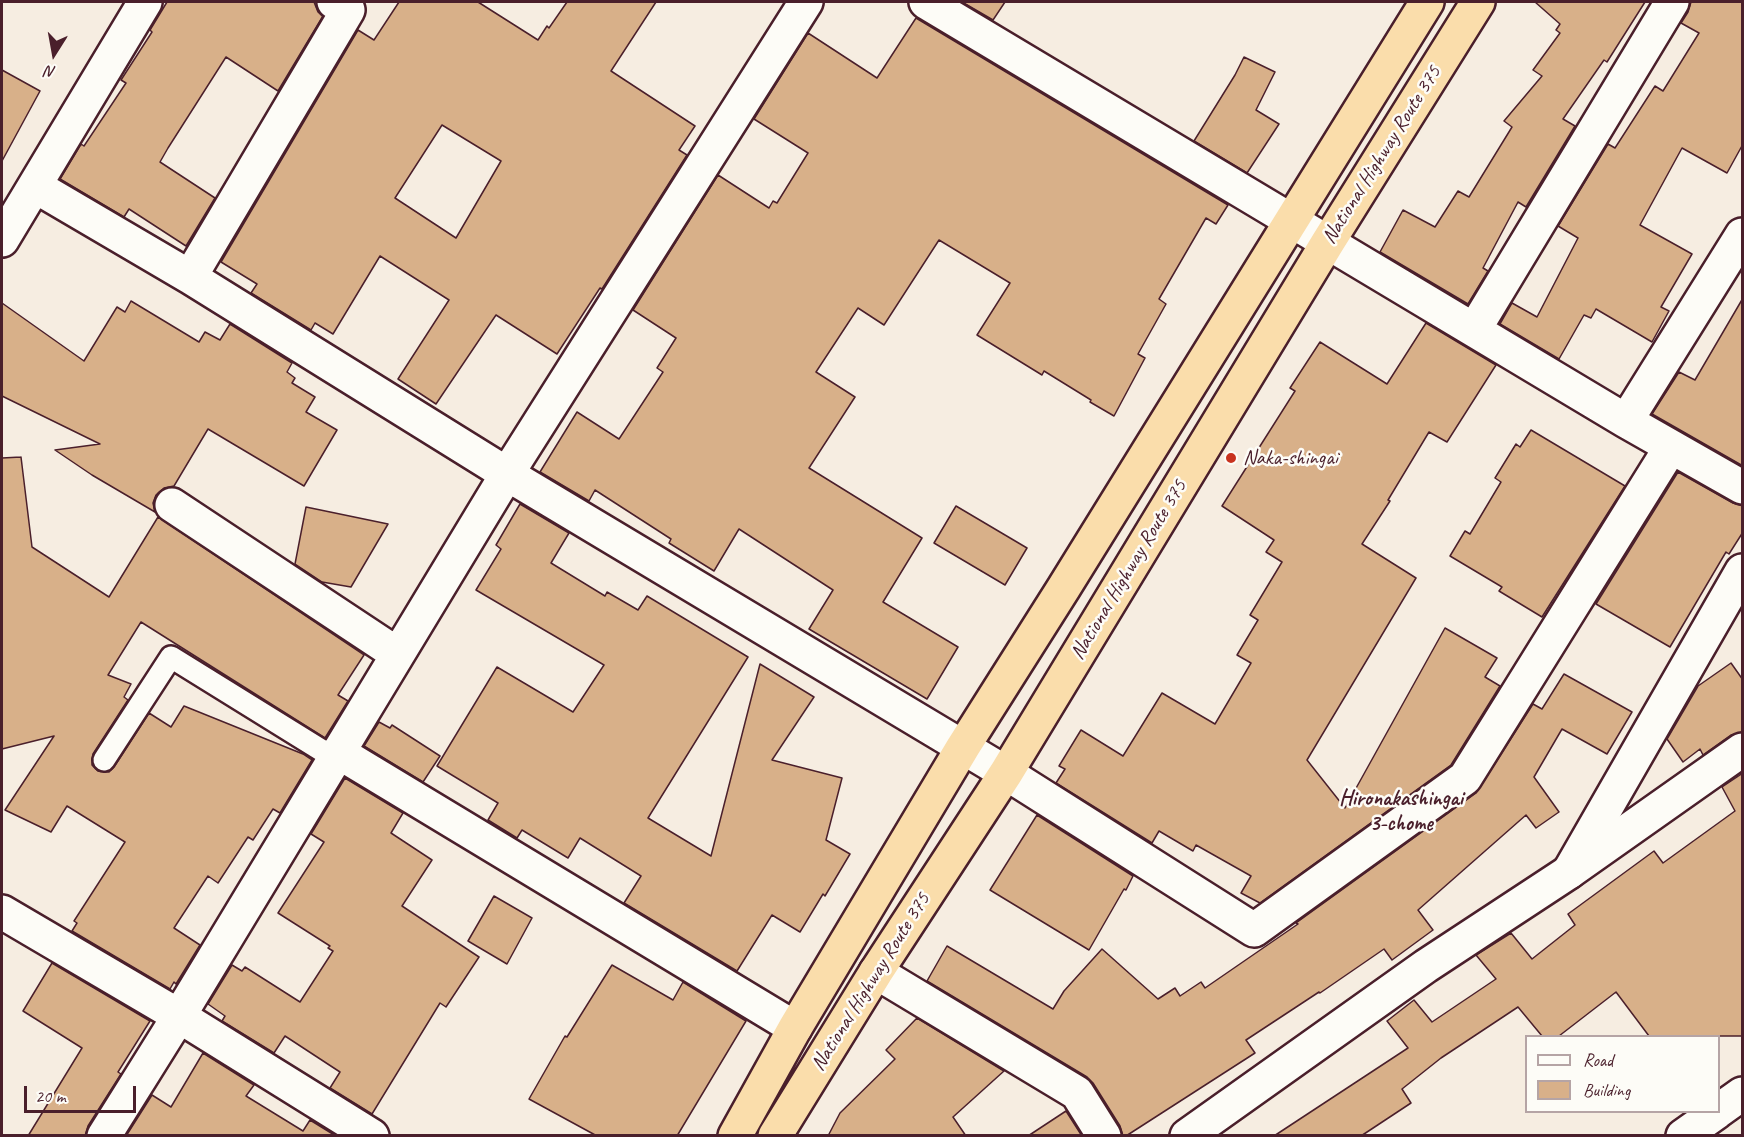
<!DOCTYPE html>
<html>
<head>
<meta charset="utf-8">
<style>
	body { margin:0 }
	#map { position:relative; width:1744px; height:1137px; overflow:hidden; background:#f6ede1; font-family:Caveat,sans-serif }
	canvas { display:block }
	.frame { position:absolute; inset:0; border:3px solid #4a1f2b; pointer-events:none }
	.legend { position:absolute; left:1525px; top:1035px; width:195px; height:78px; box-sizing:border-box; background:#fdfcf7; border:2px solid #b5a4a5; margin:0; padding:8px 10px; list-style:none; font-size:18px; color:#4a1f2b }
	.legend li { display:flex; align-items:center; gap:12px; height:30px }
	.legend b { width:30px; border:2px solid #b5a4a5 }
	.north { position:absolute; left:24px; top:24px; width:60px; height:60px; -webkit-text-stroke:4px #fdfcf7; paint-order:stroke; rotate:191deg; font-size:16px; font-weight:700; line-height:24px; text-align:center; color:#4a1f2b }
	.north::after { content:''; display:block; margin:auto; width:21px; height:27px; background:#4a1f2b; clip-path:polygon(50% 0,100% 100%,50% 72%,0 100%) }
	.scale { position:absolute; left:24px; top:1086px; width:112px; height:27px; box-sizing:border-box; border:3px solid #4a1f2b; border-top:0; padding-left:8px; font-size:18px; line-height:21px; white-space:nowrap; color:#4a1f2b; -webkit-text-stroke:4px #fdfcf7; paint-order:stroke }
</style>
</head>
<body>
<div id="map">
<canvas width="1744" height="1137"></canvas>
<div class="frame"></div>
<ul class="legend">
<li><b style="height:8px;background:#fdfcf7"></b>Road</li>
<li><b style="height:16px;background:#d8b089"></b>Building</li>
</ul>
<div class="north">N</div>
<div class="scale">20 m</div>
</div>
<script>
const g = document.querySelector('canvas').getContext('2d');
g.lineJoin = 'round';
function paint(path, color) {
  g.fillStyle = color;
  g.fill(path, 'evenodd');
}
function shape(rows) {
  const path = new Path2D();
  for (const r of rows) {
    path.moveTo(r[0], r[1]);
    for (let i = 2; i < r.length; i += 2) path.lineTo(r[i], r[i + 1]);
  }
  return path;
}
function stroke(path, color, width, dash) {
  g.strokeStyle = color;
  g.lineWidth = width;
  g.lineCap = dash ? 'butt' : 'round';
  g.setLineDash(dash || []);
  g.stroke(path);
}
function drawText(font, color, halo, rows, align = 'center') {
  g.font = font + ' Caveat,sans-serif';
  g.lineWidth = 5;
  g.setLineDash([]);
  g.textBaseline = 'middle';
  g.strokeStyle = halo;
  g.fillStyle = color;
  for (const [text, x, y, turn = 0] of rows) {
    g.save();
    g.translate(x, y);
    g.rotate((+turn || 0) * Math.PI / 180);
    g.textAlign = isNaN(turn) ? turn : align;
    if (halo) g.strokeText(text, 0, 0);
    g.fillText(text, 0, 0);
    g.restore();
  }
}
const building = shape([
	[167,2,314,2,318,12,323,16,278,91,226,57,168,148,160,162,215,198,186,246,129,209,124,217,60,179,81,144,84,146,126,83,121,80,152,32,150,30,167,2],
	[399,2,478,2,538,40,547,26,549,28,567,2,656,2,611,71,695,126,679,150,687,155,602,289,600,288,557,354,496,315,436,404,398,379,449,300,380,256,333,334,315,323,311,330,251,293,257,284,221,262,358,30,374,40,399,2],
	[442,125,501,161,456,238,395,198,442,125],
	[962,2,1005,2,993,20,962,2],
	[1535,2,1645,2,1607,62,1604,60,1563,119,1575,126,1526,207,1518,202,1483,268,1488,271,1468,304,1380,252,1403,210,1435,227,1458,191,1469,197,1512,127,1504,121,1542,76,1533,70,1560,33,1556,30,1560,24,1535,2],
	[1691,2,1743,2,1743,144,1727,173,1682,148,1640,225,1692,254,1661,307,1669,311,1652,342,1596,309,1591,318,1584,315,1559,359,1500,324,1512,303,1537,317,1578,238,1558,226,1608,144,1615,148,1655,86,1663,91,1699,33,1681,23,1688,12,1691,2],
	[916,18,1228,205,1216,224,1206,218,1159,299,1166,304,1138,354,1145,358,1114,416,1090,402,1091,400,1044,371,1042,375,977,335,1010,283,939,240,884,325,858,308,816,372,855,397,809,468,922,538,883,602,958,647,927,699,809,629,833,590,739,529,714,571,669,543,671,539,595,490,589,501,540,472,577,412,619,439,663,372,657,368,676,338,633,310,718,175,769,208,773,201,777,203,808,153,754,119,808,33,877,78,916,18],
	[1244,57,1275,72,1256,110,1279,124,1247,173,1194,141,1235,75,1244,57],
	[2,70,40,91,2,161,2,70],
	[1743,298,1743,466,1652,414,1679,372,1695,380,1743,298],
	[131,301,199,342,205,332,220,340,230,324,292,363,287,372,295,378,292,383,315,397,306,412,337,430,304,486,208,429,174,486,164,488,156,495,153,503,155,512,92,475,55,450,100,444,2,396,2,303,84,361,117,307,125,312,131,301],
	[1426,323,1496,365,1447,442,1429,432,1388,500,1390,501,1362,544,1416,578,1307,760,1345,808,1445,628,1497,658,1485,677,1500,686,1451,765,1260,903,1241,893,1251,876,1196,845,1193,851,1159,831,1152,843,1056,783,1065,769,1059,766,1081,730,1123,756,1162,693,1215,724,1251,663,1237,655,1258,620,1250,615,1282,562,1266,552,1274,540,1222,506,1295,391,1290,388,1320,342,1387,384,1426,323],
	[1531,430,1625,486,1542,617,1499,591,1502,587,1450,556,1465,531,1470,534,1501,482,1495,478,1516,444,1520,447,1531,430],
	[21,457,32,547,109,597,158,517,364,655,338,695,348,701,325,738,141,622,108,675,131,684,124,697,128,700,93,754,92,765,98,771,109,772,114,767,149,713,171,727,184,706,303,754,312,760,280,813,273,809,253,840,248,837,218,883,208,876,174,928,200,945,176,984,174,982,170,989,72,931,77,923,74,921,125,842,67,806,51,832,5,810,54,736,2,749,2,458,21,457],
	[1678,472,1733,503,1743,506,1743,532,1729,554,1726,552,1670,647,1596,604,1678,472],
	[520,504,569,533,551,563,605,596,607,592,638,610,647,596,748,657,648,818,711,856,760,664,814,697,772,760,842,778,826,840,850,854,825,896,823,894,800,932,772,915,737,971,624,903,641,876,580,838,568,858,522,830,517,838,488,820,498,803,437,766,497,667,573,712,604,665,476,590,501,549,496,545,520,504],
	[956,506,1027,548,1005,585,934,543,956,506],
	[306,507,388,524,351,587,322,582,295,564,306,507],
	[1731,663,1743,680,1743,732,1731,735,1703,755,1700,749,1683,762,1667,739,1698,686,1731,663],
	[1564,674,1632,712,1607,754,1562,729,1534,777,1559,812,1536,828,1526,815,1418,910,1433,930,1392,960,1384,949,1320,993,1319,992,1246,1040,1255,1053,1126,1136,1123,1136,1120,1126,1093,1083,1087,1077,927,981,947,946,1053,1009,1064,991,1102,949,1158,999,1175,988,1180,996,1201,982,1205,988,1298,924,1296,923,1476,793,1533,704,1542,709,1564,674],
	[379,722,390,728,392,725,440,756,423,782,364,746,379,722],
	[1743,773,1743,1036,1649,1036,1616,992,1559,1036,1542,1036,1518,1007,1441,1058,1402,1089,1411,1103,1361,1136,1274,1136,1408,1048,1387,1021,1414,1000,1432,1022,1496,979,1476,955,1511,933,1532,959,1575,925,1568,914,1654,851,1663,863,1735,811,1722,787,1743,773],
	[345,778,403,813,391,833,432,860,402,906,479,957,446,1007,440,1003,372,1114,330,1088,340,1072,285,1036,274,1053,222,1021,225,1016,208,1004,232,965,242,971,245,967,300,1002,333,951,328,948,330,946,278,913,324,842,311,834,345,778],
	[1037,815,1133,876,1126,890,1124,889,1089,950,990,890,1037,815],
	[494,896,532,918,507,964,468,941,494,896],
	[52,963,150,1021,118,1072,121,1074,88,1126,85,1136,28,1136,82,1048,23,1011,52,963],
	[612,965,673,1000,683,982,746,1021,677,1136,597,1136,529,1099,565,1036,567,1037,612,965],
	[917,1018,1004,1071,953,1117,966,1136,828,1136,840,1113,895,1059,886,1050,917,1018],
	[203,1053,254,1085,246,1096,303,1131,310,1120,336,1136,126,1136,152,1095,171,1107,203,1053],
	[1066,1111,1082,1136,1028,1136,1066,1111]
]);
paint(building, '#d8b089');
stroke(building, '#4a1f2b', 1.5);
const lane = shape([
	[104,760,171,657,334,758]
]);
const street = shape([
	[926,2,1626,421,1742,487],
	[35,186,190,277,507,474,1006,773,1254,930,1465,778,1671,447],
	[2,240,145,2],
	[190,277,348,10,334,2],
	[1474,330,1672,2],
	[1626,421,1742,235],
	[172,505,397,654],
	[338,752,795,1028],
	[1569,872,1742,571],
	[2,912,179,1016,372,1136],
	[876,972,1077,1093,1104,1136],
	[1718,1111,1742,1094],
	[104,1136,179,1016,507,474,806,2],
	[1683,1136,1717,1112]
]);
const secondary = shape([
	[1187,1136,1426,966,1569,872,1742,750]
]);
const highway = shape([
	[735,1136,795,1028,963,747,1063,589,1427,2],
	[775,1136,876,972,1006,773,1328,242,1478,2]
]);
stroke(lane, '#4a1f2b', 26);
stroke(street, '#4a1f2b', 38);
stroke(secondary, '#4a1f2b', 38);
stroke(highway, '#4a1f2b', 38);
stroke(lane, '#fdfcf7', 21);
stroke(street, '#fdfcf7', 33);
stroke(secondary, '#fdfcf7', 33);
stroke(highway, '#faddab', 33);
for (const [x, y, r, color] of [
	[1231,458,6,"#c8321e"]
]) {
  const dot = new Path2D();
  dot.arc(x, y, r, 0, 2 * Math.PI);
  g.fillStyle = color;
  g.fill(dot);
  stroke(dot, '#fdfcf7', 2);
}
drawText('21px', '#4a1f2b', '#fdfcf7', [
	["National Highway Route 375",1382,155,-58],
	["National Highway Route 375",1129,570,-59],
	["National Highway Route 375",871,982,-58]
]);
drawText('21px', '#4a1f2b', '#fdfcf7', [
	["Naka-shingai",1243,458]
], 'left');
drawText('bold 22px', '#4a1f2b', '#fdfcf7', [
	["Hironakashingai",1401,799],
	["3-chome",1401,824]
]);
</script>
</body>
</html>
